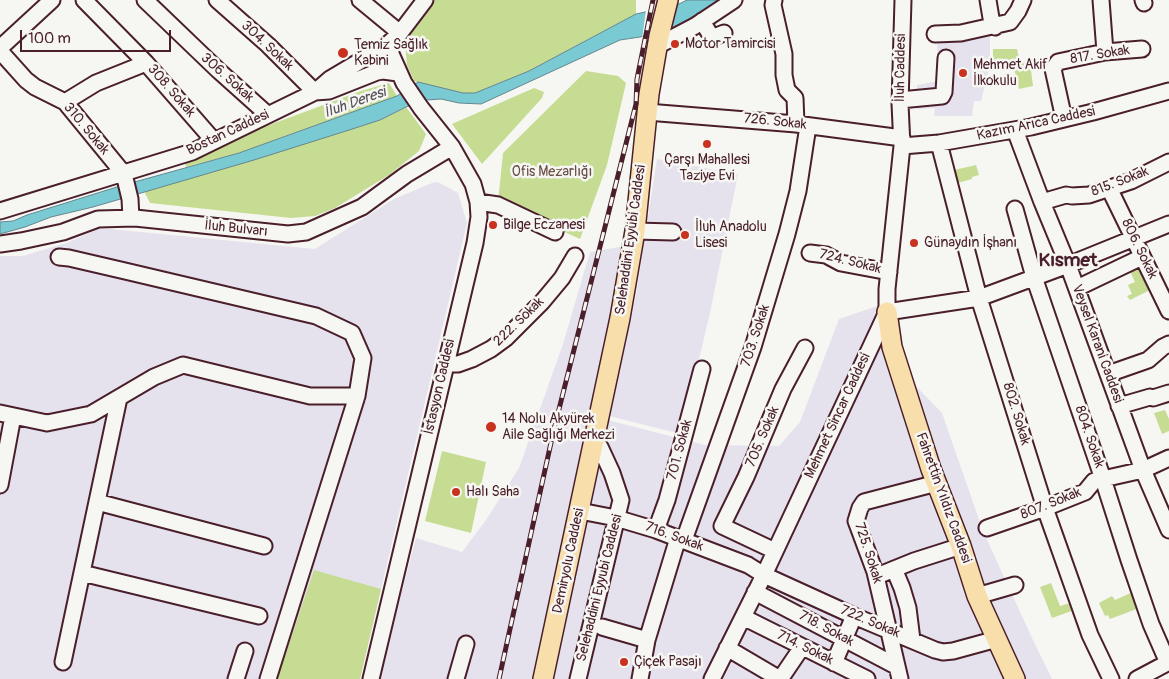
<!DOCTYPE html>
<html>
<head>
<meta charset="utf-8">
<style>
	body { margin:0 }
	#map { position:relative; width:1169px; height:679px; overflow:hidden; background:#f6f6f2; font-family:Pangolin,sans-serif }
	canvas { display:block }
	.scale { position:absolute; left:20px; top:30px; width:151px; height:22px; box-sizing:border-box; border:2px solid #4a1f2b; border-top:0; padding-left:6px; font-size:15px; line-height:18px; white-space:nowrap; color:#4a1f2b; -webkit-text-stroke:4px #f6f6f2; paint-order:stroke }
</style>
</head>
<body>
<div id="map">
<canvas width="1169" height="679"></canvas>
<div class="scale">100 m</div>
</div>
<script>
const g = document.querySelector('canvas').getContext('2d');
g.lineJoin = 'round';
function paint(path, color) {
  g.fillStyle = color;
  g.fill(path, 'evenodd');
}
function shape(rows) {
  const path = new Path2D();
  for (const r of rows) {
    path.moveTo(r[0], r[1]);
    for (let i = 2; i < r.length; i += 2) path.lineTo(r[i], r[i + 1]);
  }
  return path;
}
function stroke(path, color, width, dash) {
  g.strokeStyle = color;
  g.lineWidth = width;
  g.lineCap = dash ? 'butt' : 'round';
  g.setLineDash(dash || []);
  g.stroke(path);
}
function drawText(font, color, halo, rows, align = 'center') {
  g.font = font + ' Pangolin,sans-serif';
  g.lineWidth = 5;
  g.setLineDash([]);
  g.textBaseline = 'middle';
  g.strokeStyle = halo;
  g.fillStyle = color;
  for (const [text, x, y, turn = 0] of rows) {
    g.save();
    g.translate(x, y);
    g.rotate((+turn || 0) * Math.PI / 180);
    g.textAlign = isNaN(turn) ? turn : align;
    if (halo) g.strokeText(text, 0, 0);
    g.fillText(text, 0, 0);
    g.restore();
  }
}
paint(shape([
	[937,36,990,36,990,65,981,101,974,101,972,116,934,116,935,108,917,109,917,85,938,81],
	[657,159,738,174,710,313,681,434,609,416,636,295],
	[438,182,458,193,467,223,360,679,0,679,0,256,23,256,69,242,100,228,315,249,394,199,432,183],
	[625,246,594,397,534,679,379,679,416,538,462,552,486,520,519,468,563,344,590,252],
	[895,300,905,375,942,413,983,531,1032,638,1052,679,537,679,596,417,705,445,779,446,800,422,839,319]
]), '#e5e2ee');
paint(shape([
	[435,0,636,0,636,14,529,71,475,93,463,93,434,87,414,81,407,65,405,45,408,38],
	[993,49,1017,49,1020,63,1030,62,1033,86,1019,89,1013,64,993,63],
	[586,71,618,76,626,83,607,165,580,239,498,202,503,153],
	[389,83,397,96,239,153,186,167,184,159,237,137,361,91],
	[534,88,544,92,542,98,482,164,452,124],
	[406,107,426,134,419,151,389,175,335,208,315,216,291,218,150,203,144,191,346,131,379,120],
	[976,165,979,175,972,177,972,179,954,184,950,171],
	[1141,265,1152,289,1130,300,1127,296,1132,294,1128,285,1135,282,1129,269],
	[1165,410,1169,419,1169,431,1162,434,1154,413],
	[442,451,486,462,471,533,425,521],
	[314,570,381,589,360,679,277,679],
	[1051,583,1060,606,1074,602,1077,609,1052,618,1040,587],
	[1135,591,1142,607,1110,619,1108,615,1105,616,1099,603,1112,596,1115,600]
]), '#c6dc92');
const water = shape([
	[687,0,723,0,674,27,640,37,620,40,481,104,459,103,441,99,427,100,406,107,380,120,346,131,254,160,93,207,51,217,25,227,0,234,0,222,13,221,27,215,120,186,239,153,397,96,418,82,463,93,475,93,529,71,636,14,677,5,687,0]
]);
paint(water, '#79cad2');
stroke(water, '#66868f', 1);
paint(shape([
	[655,8,649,36,642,39,646,10]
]), '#f6f6f2');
const minor = shape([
	[84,0,146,63,214,141],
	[145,0,219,71,267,114],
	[217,0,268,45,315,92,329,91,377,72,383,71,398,73],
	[360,0,400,33],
	[774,0,773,5,784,54,784,75,787,90,795,98,796,124],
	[988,0,991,18,995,27],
	[1101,0,1105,52],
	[1143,0,1144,3],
	[702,21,711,36,714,37,724,33],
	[935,34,961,33,1010,22,1018,11,1023,0],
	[657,46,695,26,734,0],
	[0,48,52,0],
	[0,51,26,80,35,87,65,102,124,174,130,199,131,218],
	[900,100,942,96,944,92,946,58],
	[65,102,96,83,146,63],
	[647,112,796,124,902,138],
	[1064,119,1053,69,1058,62,1105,52,1142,49],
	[1015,130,1042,202,1068,265,1143,470,1169,530],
	[939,143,979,298,1045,508,1090,635,1111,679],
	[902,146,939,143,1031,127,1093,112,1169,91],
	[1109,188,1169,311],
	[478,202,498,205,555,232],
	[1042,202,1066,195,1072,196,1089,195,1131,181,1169,162],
	[1015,209,1034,277,1103,479,1129,560,1151,624,1168,663],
	[0,211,192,152,315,92,330,79,387,45,400,33,425,0],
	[635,231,673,232],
	[0,244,21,241,63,232,98,219,135,218,288,234,306,232,362,207,407,174,452,147],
	[810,253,826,255,841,263,889,272],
	[59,257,69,258,125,271,316,316,352,333,363,358,357,396,268,679],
	[1077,288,1142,257],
	[887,312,979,298,1068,265,1169,224],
	[446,364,458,364,472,359,491,349,506,338,542,302,562,278,575,256],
	[1108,374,1148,360,1163,347,1169,344],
	[1119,406,1150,397,1153,398,1169,393],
	[0,413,47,423,91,414,154,377,183,365,310,396,357,396],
	[0,485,13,416],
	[97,502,264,546],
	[580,511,616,518,656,530,748,565,764,575,854,616,935,650,943,652,953,651,997,639],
	[987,528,1045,508,1085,492,1094,481,1143,470,1169,458],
	[656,530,667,500,702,369],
	[684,540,753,347,787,234,798,191,808,126],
	[775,551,722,526,746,477,783,389,805,348],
	[894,569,902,588,908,608,912,640],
	[82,573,259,616],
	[877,576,914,561,961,546],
	[755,592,896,666],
	[977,596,1015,585],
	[743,617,867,679],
	[602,627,647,640],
	[727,648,778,678,781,678,802,647],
	[63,662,119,398],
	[834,663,854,616],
	[236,679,245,651],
	[371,679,475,243,479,217,478,202,473,184,452,147,421,108,404,83,387,45],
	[456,679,466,644],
	[578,679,621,500,612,473,600,447,594,443],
	[640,679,647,640,678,538],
	[712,679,764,575,887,312,887,289,902,146,900,104,903,0],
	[900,679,875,572,856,521,860,508,864,502,937,483],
	[1137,679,1169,662]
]);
const major = shape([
	[887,312,892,347,931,469,961,546,977,596,1015,679],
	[543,679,620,318,635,231,649,94,659,36,668,0]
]);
stroke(minor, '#4a1f2b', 19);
stroke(major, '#4a1f2b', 22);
stroke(minor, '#f6f6f2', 15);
stroke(major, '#f8deab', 19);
const rail = shape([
	[499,679,554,429,636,104,637,79,653,0]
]);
stroke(rail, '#4a1f2b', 5);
stroke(rail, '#f6f6f2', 3, [9]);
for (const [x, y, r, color] of [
	[675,44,5,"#c8321e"],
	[343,53,6,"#c8321e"],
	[963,73,5,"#c8321e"],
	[707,144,5,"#c8321e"],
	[493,225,5,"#c8321e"],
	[685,235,5,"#c8321e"],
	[914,243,5,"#c8321e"],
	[491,427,6,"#c8321e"],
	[456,492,5,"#c8321e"],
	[624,662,5,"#c8321e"]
]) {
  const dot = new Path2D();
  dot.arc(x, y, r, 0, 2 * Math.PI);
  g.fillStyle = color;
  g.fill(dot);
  stroke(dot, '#f6f6f2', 2);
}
drawText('14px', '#4a1f2b', '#f6f6f2', [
	["Motor Tamircisi",685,44],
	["Temiz Sağlık",354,45],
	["Kabini",354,61],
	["Mehmet Akif",973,65],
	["İlkokulu",973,81],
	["Çarşı Mahallesi",707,160,"center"],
	["Taziye Evi",707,176,"center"],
	["Bilge Eczanesi",503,225],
	["İluh Anadolu",695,227],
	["Lisesi",695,243],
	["Günaydın İşhanı",924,243],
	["14 Nolu Akyürek",502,419],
	["Aile Sağlığı Merkezi",502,435],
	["Halı Saha",466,492],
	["Çiçek Pasajı",634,662]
], 'left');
drawText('14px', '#4a1f2b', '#f6f6f2', [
	["304. Sokak",267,46,43],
	["817. Sokak",1100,55,-9],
	["İluh Caddesi",901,68,-89],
	["306. Sokak",227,78,42],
	["308. Sokak",171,91,49],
	["726. Sokak",775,122,6],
	["Kazım Arıca Caddesi",1036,124,-12],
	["310. Sokak",86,129,50],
	["Bostan Caddesi",228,133,-25],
	["815. Sokak",1120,182,-21],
	["İluh Bulvarı",236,229,6],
	["Selehaddini Eyyübi Caddesi",631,240,-82],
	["806. Sokak",1139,249,64],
	["724. Sokak",850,262,14],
	["222. Sokak",519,322,-44],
	["703. Sokak",756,336,-72],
	["Veysel Karani Caddesi",1097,344,70],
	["İstasyon Caddesi",440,387,-77],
	["802. Sokak",1016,414,73],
	["Mehmet Sincar Caddesi",838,416,-65],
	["705. Sokak",763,437,-67],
	["804. Sokak",1089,437,71],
	["701. Sokak",680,450,-75],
	["Fahrettin Yıldız Caddesi",943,498,70],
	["807. Sokak",1051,504,-22],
	["716. Sokak",674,537,20],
	["725. Sokak",868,553,72],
	["Demiryolu Caddesi",569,561,-78],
	["Selehaddini Eyyubi Caddesi",600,588,-76],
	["722. Sokak",870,622,23],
	["718. Sokak",826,629,28],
	["714. Sokak",805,648,26]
]);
drawText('14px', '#694e45', '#f6f6f2', [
	["Ofis Mezarlığı",552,172]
]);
drawText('italic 15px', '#58525d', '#f6f6f2', [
	["İluh Deresi",355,103,-20]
]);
drawText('bold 19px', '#4a1f2b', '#f6f6f2', [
	["Kısmet",1068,261]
]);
</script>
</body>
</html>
